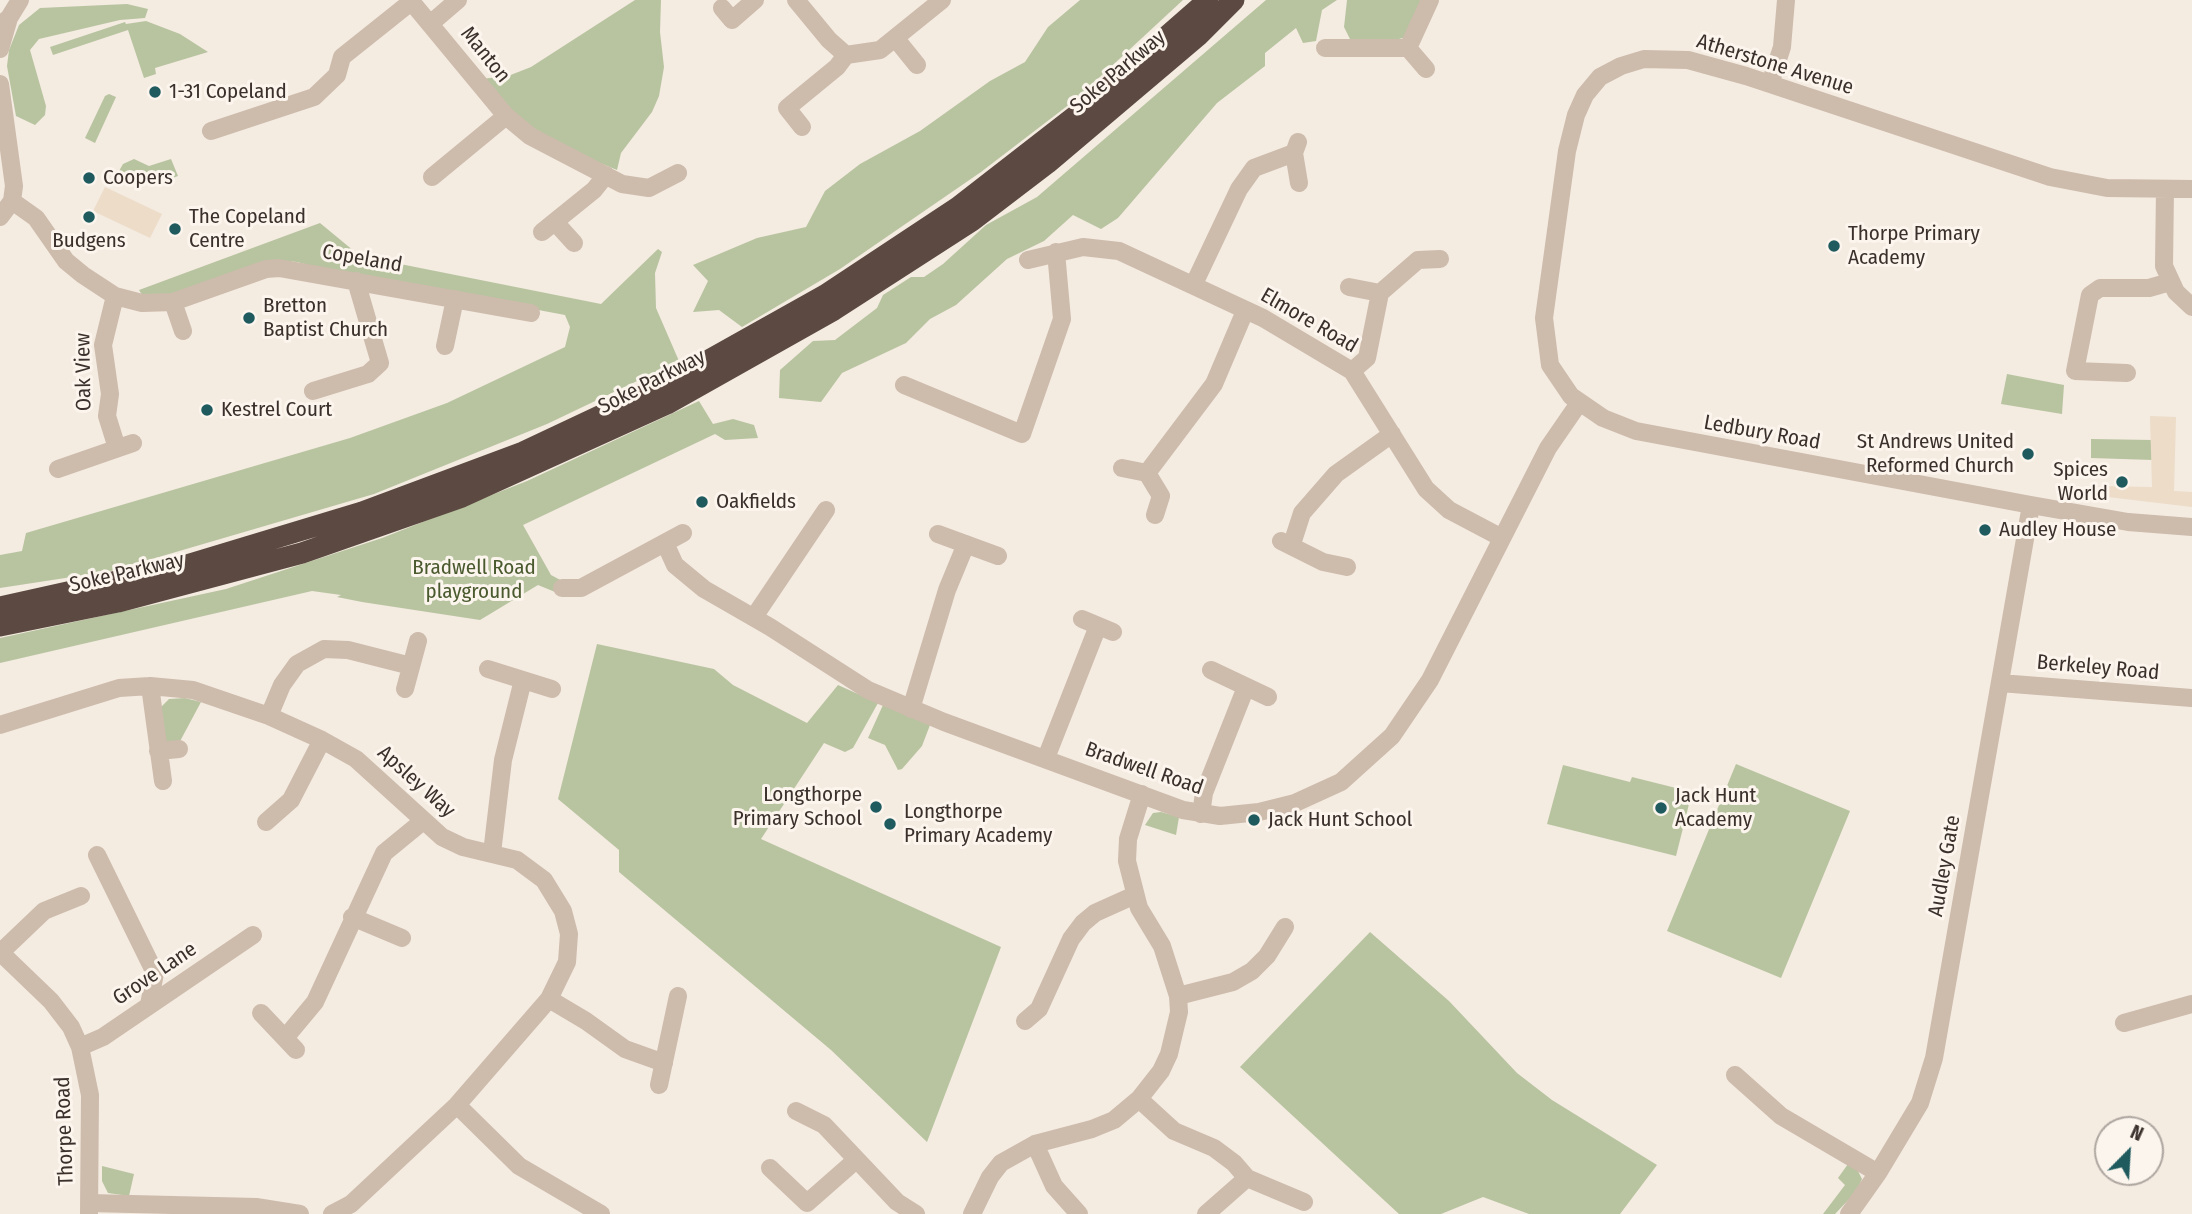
<!DOCTYPE html>
<html>
<head>
<meta charset="utf-8">
<style>
	body { margin:0 }
	#map { position:relative; width:2192px; height:1214px; overflow:hidden; background:#f4ebe1; font-family:"Fira Sans Condensed",sans-serif }
	canvas { display:block }
	.north { position:absolute; left:2094px; top:1116px; width:70px; height:70px; box-sizing:border-box; background:#fbf5ee; border:2px solid #aea6a0; border-radius:50%; rotate:24deg; font-size:19px; font-weight:700; line-height:28px; text-align:center; color:#3b302b }
	.north::after { content:''; display:block; margin:auto; width:24px; height:32px; background:#1f5a5e; clip-path:polygon(50% 0,100% 100%,50% 72%,0 100%) }
</style>
</head>
<body>
<div id="map">
<canvas width="2192" height="1214"></canvas>
<div class="north">N</div>
</div>
<script>
const g = document.querySelector('canvas').getContext('2d');
g.lineJoin = 'round';
function paint(path, color) {
  g.fillStyle = color;
  g.fill(path, 'evenodd');
}
function shape(rows) {
  const path = new Path2D();
  for (const r of rows) {
    path.moveTo(r[0], r[1]);
    for (let i = 2; i < r.length; i += 2) path.lineTo(r[i], r[i + 1]);
  }
  return path;
}
function stroke(path, color, width, dash) {
  g.strokeStyle = color;
  g.lineWidth = width;
  g.lineCap = dash ? 'butt' : 'round';
  g.setLineDash(dash || []);
  g.stroke(path);
}
function drawText(font, color, halo, rows, align = 'center') {
  g.font = font + ' "Fira Sans Condensed",sans-serif';
  g.lineWidth = 6;
  g.setLineDash([]);
  g.textBaseline = 'middle';
  g.strokeStyle = halo;
  g.fillStyle = color;
  for (const [text, x, y, turn = 0] of rows) {
    g.save();
    g.translate(x, y);
    g.rotate((+turn || 0) * Math.PI / 180);
    g.textAlign = isNaN(turn) ? turn : align;
    if (halo) g.strokeText(text, 0, 0);
    g.fillText(text, 0, 0);
    g.restore();
  }
}
paint(shape([
	[635,0,661,0,660,32,664,67,659,96,652,112,621,153,617,170,551,143,527,126,481,79,508,76,531,67],
	[1080,0,1183,0,1075,100,981,172,840,269,742,327,719,310,693,312,708,281,693,265,757,238,806,227,825,191,860,164,920,131,990,81,1025,62,1048,27],
	[1266,0,1337,0,1322,10,1316,41,1303,43,1296,28,1265,53,1265,66,1217,103,1118,218,1101,229,1073,215,1044,241,1007,259,956,305,930,319,906,343,842,373,821,402,779,398,780,370,813,341,835,340,877,308,883,295,911,277,924,277,943,264,986,225,1037,197],
	[1347,0,1422,0,1409,30,1403,38,1395,40,1350,39,1344,27],
	[127,4,148,9,145,18,120,20,39,39,30,50,46,106,45,115,35,125,16,116,7,66,9,50,19,25,40,8],
	[146,21,180,34,208,52,155,68,156,74,144,78,128,30,53,55,50,47,125,22,126,24],
	[109,94,116,97,95,143,85,138,105,96],
	[134,159,149,166,171,159,178,176,151,186,119,171,123,164],
	[320,223,360,256,601,304,658,249,662,252,655,273,656,308,679,361,547,424,374,494,111,571,0,588,0,555,22,551,26,533,350,438,447,403,565,347,570,327,565,315,331,271,297,262,277,260,201,289,144,298,139,290],
	[2007,374,2064,385,2062,414,2001,404],
	[699,401,713,424,733,419,754,425,758,438,725,440,715,434,523,525,551,575,564,582,560,594,538,585,480,620,362,602,337,597,341,595,312,591,0,663,0,638,226,589,382,538,527,481],
	[2091,439,2153,440,2153,460,2091,458],
	[597,644,714,669,733,685,807,723,838,685,878,703,853,748,845,752,824,743,761,839,1001,947,927,1142,831,1050,619,872,619,850,558,799],
	[185,698,201,702,178,745,165,744,159,715,162,706,169,699],
	[883,705,930,725,922,746,902,769,898,770,885,745,868,738],
	[1736,764,1850,811,1781,978,1667,931],
	[1563,765,1630,782,1632,777,1692,792,1676,856,1547,824],
	[1161,812,1179,817,1176,835,1145,825,1153,813],
	[1370,932,1449,1001,1517,1073,1552,1100,1657,1165,1620,1214,1529,1214,1483,1197,1441,1214,1399,1214,1240,1067],
	[1848,1164,1857,1169,1862,1179,1856,1192,1835,1214,1823,1214,1845,1185,1838,1178],
	[102,1166,134,1174,129,1196,108,1193,102,1181]
]), '#b8c4a0');
paint(shape([
	[105,187,162,214,150,238,93,211],
	[2150,416,2176,417,2174,491,2192,492,2192,507,2108,497,2097,489,2096,486,2152,487]
]), '#ecdcc8');
stroke(shape([
	[410,0,506,116,530,136,622,184,649,188,678,173],
	[796,0,829,40,846,55,880,50,942,0],
	[722,8,732,20,755,0],
	[430,24,458,0],
	[0,25,9,18,20,0],
	[896,39,917,65],
	[1325,48,1408,48],
	[1408,48,1430,0],
	[1408,48,1426,69],
	[0,49,9,18],
	[0,84,14,186,12,201,0,217],
	[1770,84,1782,47,1786,0],
	[802,127,787,108,837,67,846,55],
	[211,131,314,97,337,75,342,57,411,2],
	[1298,142,1294,153,1299,183],
	[432,177,506,116],
	[2165,189,2164,266,2176,292,2192,307],
	[2192,189,2107,188,2050,177,1746,76,1688,60,1644,59,1621,66,1600,77,1585,95,1576,115,1567,151,1544,318,1550,365,1571,396,1603,418,1636,431,2031,505,2128,522,2192,527],
	[12,201,36,218,66,261,83,275,115,296,142,303,173,302,266,269,279,268,531,313],
	[555,222,574,243],
	[542,232,594,190,606,175],
	[1028,260,1083,247,1119,251,1263,318,1352,371,1426,489,1449,510,1502,538],
	[1194,284,1239,189,1254,168,1294,153],
	[1349,287,1380,293],
	[115,296,103,345,110,394,107,416,117,448],
	[173,302,183,331],
	[445,346,455,299],
	[1352,371,1367,358,1380,293,1418,260,1440,259],
	[2127,373,2075,371,2090,295,2100,288,2149,288,2170,282],
	[904,385,1022,434,1062,319,1056,252],
	[313,391,368,374,380,363,356,281],
	[1122,468,1147,473,1161,496,1155,515],
	[58,469,133,443],
	[1147,473,1214,384,1245,311],
	[938,534,998,556],
	[1281,541,1323,562,1347,567],
	[665,543,675,565,704,589,770,627,868,690,944,722,1183,810,1220,816,1259,812,1295,803,1341,782,1392,736,1430,680,1548,448,1579,403],
	[1292,544,1302,513,1336,474,1392,434],
	[562,588,581,588,683,533],
	[754,617,826,510],
	[1082,619,1113,632],
	[488,669,552,689],
	[1211,670,1268,697],
	[2000,683,2192,698],
	[150,686,163,781],
	[405,689,418,641],
	[911,709,947,590,966,544],
	[269,716,282,685,297,664,324,649,348,650,411,666],
	[0,725,119,688,150,686,193,690,269,716,322,740,356,759,442,837,463,847,517,860,544,880,563,911,569,934,567,962,549,999,457,1105,351,1204,332,1214],
	[158,751,179,749],
	[1046,758,1098,626],
	[1201,814,1204,793,1246,687],
	[266,822,291,800,322,740],
	[492,853,503,760,523,680],
	[97,855,155,973,149,1005],
	[352,917,402,938],
	[0,952,51,1001,71,1027,80,1047,90,1095,89,1214],
	[0,953,44,911,81,896],
	[1178,996,1233,982,1252,971,1267,956,1285,927],
	[549,999,586,1021,625,1049,664,1063],
	[261,1013,296,1050],
	[1025,1021,1039,1009,1071,939,1083,923,1095,913,1135,895],
	[2124,1023,2192,1004],
	[285,1038,315,1002,384,853,423,821],
	[80,1047,103,1037,253,935],
	[1735,1075,1781,1116,1878,1173],
	[659,1085,678,996],
	[1139,1099,1174,1131,1214,1148,1234,1163,1247,1178,1304,1202],
	[457,1105,519,1166,601,1214],
	[796,1111,824,1125,897,1202,916,1214],
	[1035,1144,1054,1186,1079,1214],
	[770,1168,807,1203,856,1160],
	[89,1203,256,1207,300,1214],
	[972,1214,990,1177,1001,1163,1035,1144,1092,1129,1114,1120,1139,1099,1161,1071,1169,1054,1179,1012,1178,996,1162,946,1139,908,1127,861,1128,839,1142,794],
	[1206,1214,1247,1178],
	[1849,1214,1878,1173,1920,1103,1934,1058,2031,505]
]), '#cdbbac', 18);
stroke(shape([
	[0,607,180,567,362,512,523,452,659,388,825,295,958,207,1079,113,1208,0],
	[0,626,118,602,302,553,462,497,667,404,834,310,972,221,1048,163,1198,36,1234,0]
]), '#5c4a42', 21);
for (const [x, y, r, color] of [
	[155,92,7,"#1f5a5e"],
	[89,178,7,"#1f5a5e"],
	[89,217,7,"#1f5a5e"],
	[175,229,7,"#1f5a5e"],
	[1834,246,7,"#1f5a5e"],
	[249,318,7,"#1f5a5e"],
	[207,410,7,"#1f5a5e"],
	[2028,454,7,"#1f5a5e"],
	[2122,482,7,"#1f5a5e"],
	[702,502,7,"#1f5a5e"],
	[1985,530,7,"#1f5a5e"],
	[876,807,7,"#1f5a5e"],
	[1661,808,7,"#1f5a5e"],
	[1254,820,7,"#1f5a5e"],
	[890,824,7,"#1f5a5e"]
]) {
  const dot = new Path2D();
  dot.arc(x, y, r, 0, 2 * Math.PI);
  g.fillStyle = color;
  g.fill(dot);
  stroke(dot, '#fbf5ee', 2.5);
}
drawText('21px', '#3b302b', '#fbf5ee', [
	["Manton",485,55,51],
	["Atherstone Avenue",1775,65,17],
	["Soke Parkway",1118,72,-40],
	["Copeland",362,259,10],
	["Elmore Road",1309,321,30],
	["Oak View",84,372,-91],
	["Soke Parkway",652,382,-27],
	["Ledbury Road",1762,433,10],
	["Soke Parkway",127,573,-13],
	["Berkeley Road",2098,668,5],
	["Bradwell Road",1144,769,19],
	["Apsley Way",416,782,42],
	["Audley Gate",1945,866,-80],
	["Grove Lane",155,974,-34],
	["Thorpe Road",65,1131,-92]
]);
drawText('21px', '#3b302b', '#fbf5ee', [
	["1-31 Copeland",169,92],
	["Coopers",103,178],
	["The Copeland",189,217],
	["Centre",189,241],
	["Thorpe Primary",1848,234],
	["Academy",1848,258],
	["Budgens",89,241,"center"],
	["Bretton",263,306],
	["Baptist Church",263,330],
	["Kestrel Court",221,410],
	["St Andrews United",2014,442,"right"],
	["Reformed Church",2014,466,"right"],
	["Spices",2108,470,"right"],
	["World",2108,494,"right"],
	["Oakfields",716,502],
	["Audley House",1999,530],
	["Longthorpe",862,795,"right"],
	["Primary School",862,819,"right"],
	["Jack Hunt",1675,796],
	["Academy",1675,820],
	["Longthorpe",904,812],
	["Primary Academy",904,836],
	["Jack Hunt School",1268,820]
], 'left');
drawText('21px', '#4a5a2e', '#fbf5ee', [
	["Bradwell Road",474,568],
	["playground",474,592]
]);
</script>
</body>
</html>
